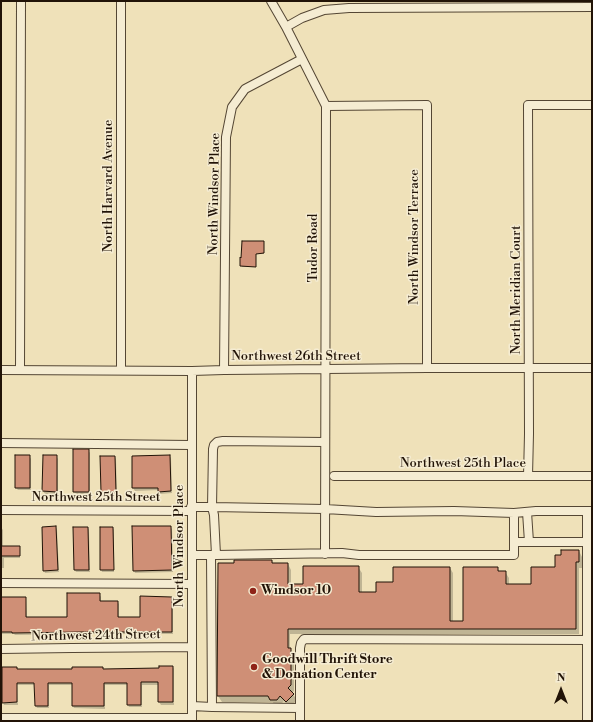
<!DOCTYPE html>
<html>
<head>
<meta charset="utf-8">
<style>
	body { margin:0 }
	#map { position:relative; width:593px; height:722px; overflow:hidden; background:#efe1b9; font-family:"Libre Bodoni",serif }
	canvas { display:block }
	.frame { position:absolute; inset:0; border:2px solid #211307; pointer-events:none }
	.north { position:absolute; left:541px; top:670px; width:40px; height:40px; -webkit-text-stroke:3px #f5ecd2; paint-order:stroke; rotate:0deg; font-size:11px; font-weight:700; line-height:16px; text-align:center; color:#211307 }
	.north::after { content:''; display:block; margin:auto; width:14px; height:18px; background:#211307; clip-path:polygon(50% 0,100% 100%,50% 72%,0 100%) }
</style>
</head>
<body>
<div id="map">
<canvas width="593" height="722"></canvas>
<div class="frame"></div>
<div class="north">N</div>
</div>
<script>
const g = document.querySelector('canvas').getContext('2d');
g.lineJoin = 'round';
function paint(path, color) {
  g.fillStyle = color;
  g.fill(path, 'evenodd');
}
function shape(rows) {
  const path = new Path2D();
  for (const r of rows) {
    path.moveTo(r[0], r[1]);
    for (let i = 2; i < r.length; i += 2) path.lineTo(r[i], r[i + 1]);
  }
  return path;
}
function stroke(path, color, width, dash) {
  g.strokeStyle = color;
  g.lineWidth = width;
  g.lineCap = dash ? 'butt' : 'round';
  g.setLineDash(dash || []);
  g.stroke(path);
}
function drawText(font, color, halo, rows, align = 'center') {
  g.font = font + ' "Libre Bodoni",serif';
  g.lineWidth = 3;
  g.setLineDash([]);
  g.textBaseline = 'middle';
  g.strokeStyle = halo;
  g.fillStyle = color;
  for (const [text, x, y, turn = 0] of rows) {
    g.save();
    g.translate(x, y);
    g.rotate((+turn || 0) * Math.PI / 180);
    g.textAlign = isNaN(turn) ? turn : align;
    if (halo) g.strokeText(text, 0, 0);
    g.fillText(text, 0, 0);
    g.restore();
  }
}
paint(shape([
	[264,243,264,254,255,254,256,267,242,267,241,259],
	[88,450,90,453,90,494,76,494,74,492],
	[29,456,31,459,31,490,18,490,16,488],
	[44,456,56,456,58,459,58,494,45,494,43,491],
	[170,456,171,458,172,493,160,494,159,490,135,491,133,488,133,457],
	[115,457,116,459,117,494,103,494,102,492],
	[1,527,3,530,3,547,19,547,20,550,20,558,4,558,4,568,1,568],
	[56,527,57,530,59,572,45,573,44,570],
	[170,527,172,529,173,572,135,573,134,570],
	[88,528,89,530,90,572,76,572,75,570],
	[113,528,114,530,114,572,102,572,101,569],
	[579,551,582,557,582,568,579,568,579,634,290,634,290,649,294,654,294,691,292,693,297,700,290,707,284,701,280,705,274,705,273,702,222,702,218,696,272,561,273,564,288,564,291,570,291,584,304,584,358,567,362,573,362,593,377,593,394,583,450,568,453,573,453,622,464,622,497,568,500,572,505,572,509,578,509,585,532,585,556,568],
	[99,594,101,597,101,602,117,602,119,604,119,618,141,618,171,598,173,600,173,634,85,634,15,635,14,634,1,634,1,598,25,598,26,600,27,618,68,618],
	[173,667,174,669,174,705,161,705,159,702,159,685,142,685,142,707,129,707,128,705,128,685,105,685,105,709,74,708,73,706,73,685,49,685,49,708,37,708,36,706,36,685,17,685,18,705,4,705,3,702,17,668,18,670,160,669]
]), '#0003');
const building = shape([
	[242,241,264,241,264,253,256,254,256,267,240,266,240,257,241,258,242,241],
	[73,449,89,449,89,492,73,492,73,449],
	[15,455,30,455,30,488,15,488,15,455],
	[43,455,57,455,57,492,42,491,43,455],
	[170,455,171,491,158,492,158,488,132,488,132,456,170,455],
	[100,456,115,456,116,492,101,492,100,456],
	[56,526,58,570,43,571,42,527,56,526],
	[132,526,171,526,172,570,133,571,132,526],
	[73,527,88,527,89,570,74,570,73,527],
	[100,527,113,527,114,570,100,570,100,527],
	[1,546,20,546,20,556,1,556,1,546],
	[561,550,579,550,579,562,576,562,576,629,288,629,288,648,291,648,291,685,288,688,294,694,286,702,280,696,277,700,270,700,268,696,217,696,218,563,234,563,234,560,272,560,272,563,288,563,288,584,303,584,303,566,359,566,359,592,376,592,376,582,393,582,393,567,450,567,450,621,463,621,463,567,498,567,498,571,506,571,506,584,531,584,531,567,555,567,555,555,561,555,561,550],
	[67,593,100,593,100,601,118,601,118,617,140,617,140,596,172,597,172,632,83,632,12,633,12,632,1,632,1,597,26,597,26,617,67,617,67,593],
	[159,666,173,666,173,702,158,702,158,682,141,682,141,705,127,705,127,683,104,683,104,706,72,706,72,683,48,683,48,706,35,706,34,683,17,683,17,702,2,703,2,667,17,667,17,669,72,669,72,667,103,667,103,669,159,668,159,666]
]);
paint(building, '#cf8f76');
stroke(building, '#211307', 1);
const minor = shape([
	[271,1,286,27,326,106,325,554],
	[286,27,302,18,324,10,349,8,592,7],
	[326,106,427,105,427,368],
	[1,370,192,371,224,370,427,368,592,368],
	[20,370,21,1],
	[121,370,121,1],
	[224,370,226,137,232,107,245,89,302,59],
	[192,371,192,721],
	[325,442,223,441,217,442,214,445,213,449,212,507,325,509,376,512,454,511,514,513,536,511,592,511],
	[1,443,191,445],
	[334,476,592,476],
	[528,476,529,434,528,105,592,105],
	[191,507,212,507,214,515,216,555,212,555],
	[1,510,191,511],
	[587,511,587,721],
	[527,512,529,542],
	[514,542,587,542],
	[192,555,211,555,212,707,300,708,300,721],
	[216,555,342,553,359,555,514,555,514,513],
	[1,583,192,584],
	[1,649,72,648,192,647],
	[192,706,212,707],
	[300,708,300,648,301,643,304,639,592,640],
	[1,718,192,718]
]);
stroke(minor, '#544634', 10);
stroke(minor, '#f5ecd2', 8);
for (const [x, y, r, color] of [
	[253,591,4,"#8f2418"],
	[254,667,4,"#8f2418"]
]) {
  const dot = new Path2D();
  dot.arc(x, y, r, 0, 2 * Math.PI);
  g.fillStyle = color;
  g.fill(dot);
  stroke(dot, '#f5ecd2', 1.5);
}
drawText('13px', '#211307', '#f5ecd2', [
	["North Harvard Avenue",109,186,-90],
	["North Windsor Place",215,194,-89],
	["North Windsor Terrace",415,237,-90],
	["Tudor Road",314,248,-90],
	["North Meridian Court",517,290,-90],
	["Northwest 26th Street",296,357],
	["Northwest 25th Place",463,464],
	["Northwest 25th Street",96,498],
	["North Windsor Place",180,546,-90],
	["Northwest 24th Street",96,636,-1]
]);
drawText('bold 13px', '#211307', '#f5ecd2', [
	["Windsor 10",261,591],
	["Goodwill Thrift Store",262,660],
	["& Donation Center",262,675]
], 'left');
</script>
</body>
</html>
